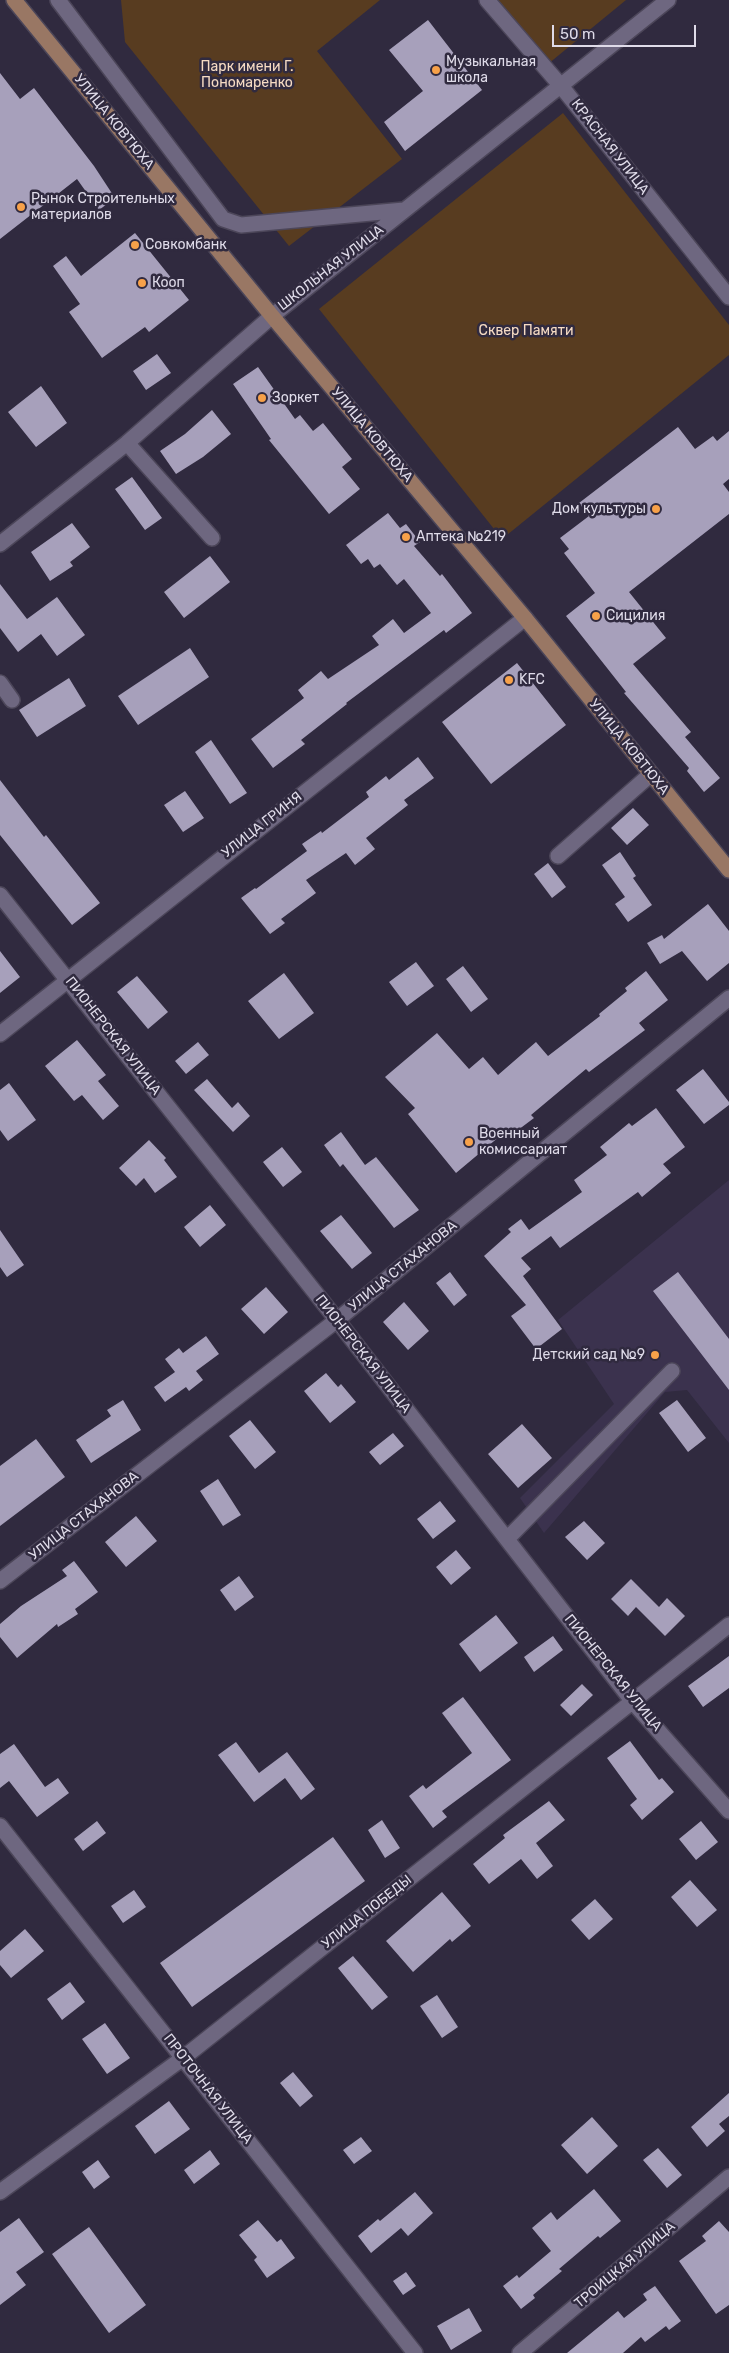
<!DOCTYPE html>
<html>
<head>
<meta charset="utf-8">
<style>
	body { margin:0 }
	#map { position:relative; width:729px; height:2353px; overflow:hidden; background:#302a3f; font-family:Rubik,sans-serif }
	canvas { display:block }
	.scale { position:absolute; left:552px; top:25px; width:144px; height:22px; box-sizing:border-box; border:2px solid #dfdbe9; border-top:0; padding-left:6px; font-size:15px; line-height:18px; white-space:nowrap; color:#dfdbe9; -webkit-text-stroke:4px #302a3f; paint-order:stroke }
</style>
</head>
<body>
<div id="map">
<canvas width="729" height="2353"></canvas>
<div class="scale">50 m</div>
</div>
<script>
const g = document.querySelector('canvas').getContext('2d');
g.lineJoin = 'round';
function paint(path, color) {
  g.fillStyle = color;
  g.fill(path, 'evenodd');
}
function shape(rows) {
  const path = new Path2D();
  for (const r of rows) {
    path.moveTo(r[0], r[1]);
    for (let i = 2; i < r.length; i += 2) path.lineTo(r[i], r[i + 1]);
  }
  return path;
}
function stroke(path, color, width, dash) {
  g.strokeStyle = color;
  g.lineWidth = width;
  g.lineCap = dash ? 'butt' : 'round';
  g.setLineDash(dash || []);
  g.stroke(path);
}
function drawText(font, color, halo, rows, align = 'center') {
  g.font = font + ' Rubik,sans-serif';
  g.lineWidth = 5;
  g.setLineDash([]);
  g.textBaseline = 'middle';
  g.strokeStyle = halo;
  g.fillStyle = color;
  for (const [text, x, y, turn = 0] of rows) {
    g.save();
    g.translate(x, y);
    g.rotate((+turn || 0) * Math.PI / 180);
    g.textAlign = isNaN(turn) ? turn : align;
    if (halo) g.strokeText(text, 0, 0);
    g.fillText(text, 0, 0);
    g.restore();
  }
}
paint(shape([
	[729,1180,729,1443,687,1390,665,1392,544,1533,520,1498,614,1404,558,1320]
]), '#3b324e');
paint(shape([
	[121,0,380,0,317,51,402,159,289,246,125,42],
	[496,0,626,0,548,64],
	[563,113,729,325,729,355,502,539,319,309]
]), '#583c20');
paint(shape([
	[428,20,482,90,405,151,384,122,423,91,389,50],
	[0,73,20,99,34,88,94,166,115,198,99,210,77,179,0,239],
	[135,233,189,300,149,332,145,327,102,358,69,312,80,304,53,266,66,256,81,276],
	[157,354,171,373,146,390,133,371],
	[258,367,295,419,300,415,313,431,323,423,352,459,342,467,360,489,329,514,269,440,271,439,233,384],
	[41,386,67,423,36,447,8,412],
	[212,410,231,434,203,457,176,474,160,451,185,434],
	[678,427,695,449,713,436,717,441,729,431,729,479,723,484,729,492,729,514,629,592,666,638,633,664,691,732,685,737,720,778,704,792,687,771,689,768,624,693,626,692,566,616,595,593,564,553,569,549,560,538,589,516,579,503],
	[132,477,162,518,145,530,115,489],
	[388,513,400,528,406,524,420,542,414,546,440,576,442,574,472,613,446,633,444,630,346,703,347,704,301,740,305,744,273,768,251,739,304,698,298,690,321,671,328,679,379,645,372,636,393,619,404,633,431,613,404,579,397,585,380,564,374,568,368,559,361,564,346,545],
	[72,523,90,547,70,562,73,566,50,581,31,552],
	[210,556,230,582,184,618,164,592],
	[0,584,27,619,57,597,85,635,57,656,41,634,18,652,0,628],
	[190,648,209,677,138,725,118,696],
	[517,663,566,725,491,784,442,722],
	[69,678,86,706,37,737,19,710],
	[211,740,247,793,230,804,195,752],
	[418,757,434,778,404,800,408,805,366,838,375,849,355,865,346,853,306,880,316,893,281,919,285,923,270,934,241,898,255,888,256,889,307,851,302,844,321,831,322,833,369,797,366,792,386,776,389,780],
	[0,780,44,837,46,835,100,903,72,925,0,835],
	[185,791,204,818,183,832,164,805],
	[633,808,649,825,627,845,611,828],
	[620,852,636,876,633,878,652,905,628,922,615,904,625,897,602,865],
	[548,863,566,887,552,898,534,874],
	[708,904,729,931,729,963,707,981,682,951,660,964,647,943,662,935,664,939],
	[0,951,20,977,0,993],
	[416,962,434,986,407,1006,389,982],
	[463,966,488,999,471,1012,446,979],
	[646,971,668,1000,639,1023,645,1030,589,1072,586,1069,531,1115,534,1118,510,1136,506,1131,456,1173,408,1114,415,1108,385,1077,437,1033,469,1069,483,1057,498,1075,536,1042,548,1056,600,1016,599,1014,627,991,625,988],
	[284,973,314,1013,279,1039,248,1001],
	[137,976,168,1012,148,1029,117,992],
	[77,1040,106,1075,98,1081,119,1106,103,1120,82,1095,74,1101,45,1066],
	[198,1042,209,1055,186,1074,175,1061],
	[703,1069,729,1102,729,1105,704,1124,676,1090],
	[207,1079,232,1108,238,1102,250,1116,233,1132,194,1090],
	[9,1083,36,1120,8,1141,0,1130,0,1090],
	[656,1108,685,1147,663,1164,671,1173,642,1197,638,1192,560,1248,551,1236,521,1258,531,1269,523,1276,562,1329,536,1349,511,1316,526,1305,484,1256,511,1232,508,1229,521,1219,529,1230,582,1192,574,1180,607,1155,600,1147,629,1123,632,1126],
	[341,1132,365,1165,376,1157,419,1210,394,1228,343,1164,340,1167,324,1145],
	[149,1140,166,1158,164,1160,177,1177,155,1193,144,1178,136,1186,119,1168],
	[282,1147,302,1172,283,1187,263,1162],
	[210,1205,226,1225,200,1247,184,1227],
	[341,1215,372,1253,352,1269,320,1231],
	[0,1230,24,1265,7,1277,0,1267],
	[450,1272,467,1295,454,1306,436,1283],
	[678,1272,729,1339,729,1390,653,1291],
	[266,1287,288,1312,264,1334,241,1309],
	[404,1302,429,1331,408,1350,383,1322],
	[206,1336,219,1354,196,1371,203,1380,189,1391,186,1387,165,1402,154,1387,175,1372,165,1359,179,1348,183,1353],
	[326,1373,338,1387,341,1384,356,1402,330,1423,304,1391],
	[123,1400,141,1430,91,1463,76,1440,111,1416,107,1410],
	[677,1400,706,1438,688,1452,659,1413],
	[250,1420,276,1452,255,1469,229,1436],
	[522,1424,552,1458,518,1488,488,1454],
	[393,1433,404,1446,380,1465,369,1452],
	[36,1439,65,1477,0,1526,0,1466],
	[218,1479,241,1515,223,1526,200,1491],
	[440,1501,456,1521,433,1539,417,1519],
	[136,1516,157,1541,126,1567,105,1542],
	[584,1521,605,1543,587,1560,565,1537],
	[456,1550,471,1568,451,1585,436,1567],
	[74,1561,98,1592,75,1609,78,1614,58,1627,57,1624,17,1658,0,1637,0,1624,21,1606,67,1576,62,1570],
	[239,1576,254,1597,235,1611,220,1590],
	[631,1579,659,1607,667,1598,685,1616,665,1636,636,1607,628,1616,611,1599],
	[496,1615,518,1643,480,1672,459,1644],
	[553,1636,563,1650,534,1672,524,1657],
	[729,1656,729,1688,703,1707,688,1686],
	[582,1684,593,1695,571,1716,560,1705],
	[463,1697,511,1760,442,1811,447,1817,433,1828,409,1796,423,1785,426,1789,472,1753,442,1713],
	[630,1741,659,1780,662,1778,674,1792,642,1820,630,1805,637,1799,607,1758],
	[236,1742,259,1773,287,1752,315,1789,301,1800,285,1778,254,1802,218,1755],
	[14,1744,45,1787,58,1778,69,1793,37,1817,9,1781,0,1788,0,1754],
	[549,1801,565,1820,536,1843,553,1866,537,1879,521,1859,489,1884,473,1864,505,1838,503,1835],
	[382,1820,400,1848,385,1858,368,1830],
	[97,1821,106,1833,83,1851,74,1839],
	[701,1821,718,1842,696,1860,679,1839],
	[333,1837,365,1881,192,2007,160,1963],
	[690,1880,717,1910,697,1927,671,1897],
	[134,1890,146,1907,123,1923,111,1906],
	[442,1892,471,1926,452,1942,450,1939,413,1972,386,1941],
	[595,1899,613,1919,589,1940,571,1920],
	[25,1929,44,1951,11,1978,0,1965,0,1951],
	[353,1956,388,1997,372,2010,338,1968],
	[70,1982,85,2002,62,2020,47,1999],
	[437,1995,458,2027,442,2038,420,2006],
	[105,2023,130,2058,107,2074,82,2039],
	[293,2072,313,2096,300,2107,280,2083],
	[729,2093,729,2116,719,2124,725,2131,707,2147,691,2127],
	[169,2101,190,2129,155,2154,135,2126],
	[592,2117,618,2146,587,2174,561,2145],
	[361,2137,372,2151,354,2164,343,2150],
	[658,2148,682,2175,667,2188,643,2160],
	[210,2150,220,2164,194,2184,184,2170],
	[98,2160,110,2177,94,2189,82,2172],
	[594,2189,621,2221,600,2238,598,2236,559,2269,562,2271,533,2295,535,2298,521,2309,503,2286,517,2275,519,2278,551,2251,532,2228,551,2212,557,2220],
	[415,2192,433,2213,408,2236,401,2228,371,2253,358,2236,378,2219,380,2221],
	[19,2218,44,2252,16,2272,26,2285,0,2305,0,2232],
	[258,2220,277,2242,281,2239,295,2258,267,2278,254,2260,257,2257,239,2235],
	[719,2221,729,2232,729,2305,716,2314,679,2261,706,2241,702,2236],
	[89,2227,146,2305,109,2333,52,2254],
	[406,2272,416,2286,403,2295,393,2281],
	[655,2286,681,2321,669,2330,666,2326,645,2342,641,2337,623,2353,567,2353,618,2311,624,2318,647,2300,643,2294],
	[469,2308,482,2331,451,2350,437,2326]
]), '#a7a0bb');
const minor = shape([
	[58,0,223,219,241,225,404,210],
	[487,0,561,86,729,297],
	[127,443,212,538],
	[0,544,127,443,272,316,668,0],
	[0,683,12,700],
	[558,856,651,774],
	[0,895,337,1320,633,1702,729,1811],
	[0,1034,525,618],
	[507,1539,672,1371],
	[0,1581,337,1320,729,998],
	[0,1826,415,2353],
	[0,2192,183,2058,729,1625],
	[520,2353,729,2177]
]);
const major = shape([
	[14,0,272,316,525,618,729,870]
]);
stroke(minor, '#4c4659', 18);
stroke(major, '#4c4659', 18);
stroke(minor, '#6e6780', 15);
stroke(major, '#997764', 15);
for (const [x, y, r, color] of [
	[436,70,5,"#f7a149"],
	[21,207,5,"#f7a149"],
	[135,245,5,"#f7a149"],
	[142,283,5,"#f7a149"],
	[262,398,5,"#f7a149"],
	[656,509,5,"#f7a149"],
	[406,537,5,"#f7a149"],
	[596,616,5,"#f7a149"],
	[509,680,5,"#f7a149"],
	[469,1142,5,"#f7a149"],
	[655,1355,5,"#f7a149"]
]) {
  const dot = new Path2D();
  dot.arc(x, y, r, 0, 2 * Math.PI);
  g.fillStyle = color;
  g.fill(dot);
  stroke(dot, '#302a3f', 2);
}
drawText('14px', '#dfdbe9', '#302a3f', [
	["Музыкальная",446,62],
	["школа",446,78],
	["Рынок Строительных",31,199],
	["материалов",31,215],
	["Совкомбанк",145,245],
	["Кооп",152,283],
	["Зоркет",272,398],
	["Дом культуры",646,509,"right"],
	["Аптека №219",416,537],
	["Сицилия",606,616],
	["KFC",519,680],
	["Военный",479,1134],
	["комиссариат",479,1150],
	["Детский сад №9",645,1355,"right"]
], 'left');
drawText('14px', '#f6dbc3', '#302a3f', [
	["Парк имени Г.",247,67],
	["Пономаренко",247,83],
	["Сквер Памяти",526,331]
]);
drawText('14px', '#dfdbe9', '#302a3f', [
	["УЛИЦА КОВТЮХА",114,122,51],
	["КРАСНАЯ УЛИЦА",610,147,52],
	["ШКОЛЬНАЯ УЛИЦА",331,268,-38],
	["УЛИЦА КОВТЮХА",372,435,50],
	["УЛИЦА КОВТЮХА",629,747,51],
	["УЛИЦА ГРИНЯ",262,825,-38],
	["ПИОНЕРСКАЯ УЛИЦА",113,1036,52],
	["УЛИЦА СТАХАНОВА",403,1266,-39],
	["ПИОНЕРСКАЯ УЛИЦА",363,1354,52],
	["УЛИЦА СТАХАНОВА",84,1516,-38],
	["ПИОНЕРСКАЯ УЛИЦА",613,1673,51],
	["УЛИЦА ПОБЕДЫ",367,1912,-38],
	["ПРОТОЧНАЯ УЛИЦА",208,2089,52],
	["ТРОИЦКАЯ УЛИЦА",625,2265,-40]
]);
</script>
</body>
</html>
